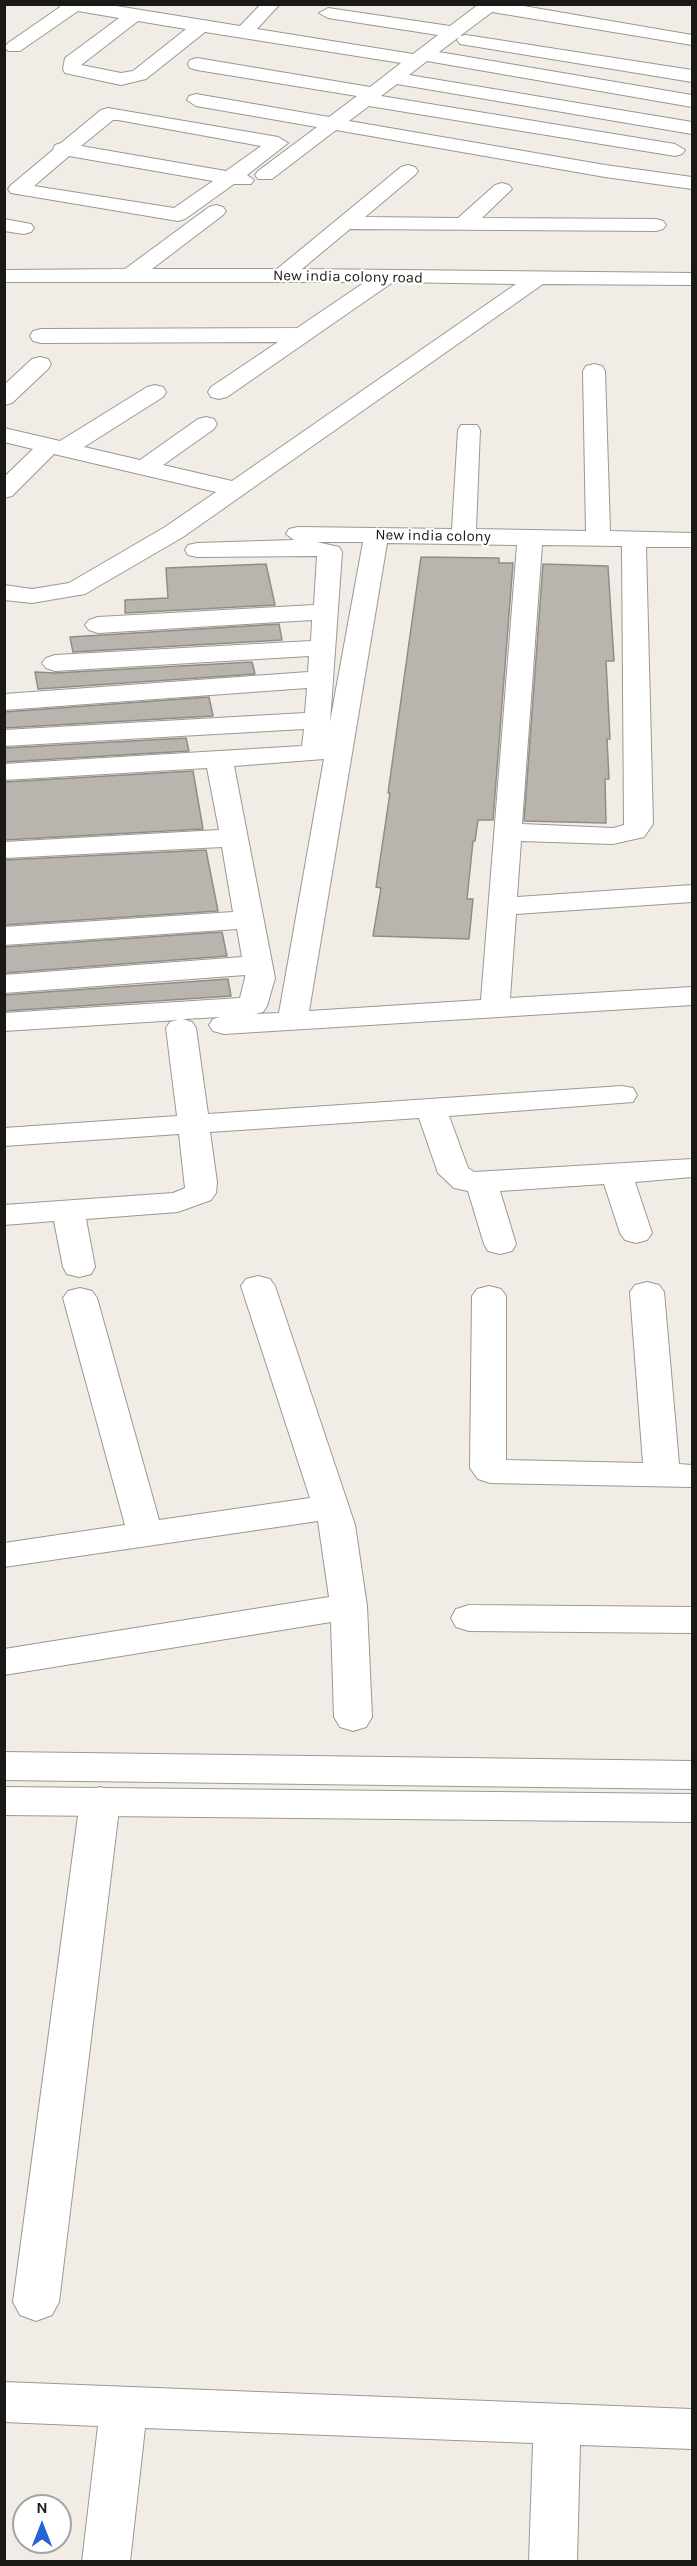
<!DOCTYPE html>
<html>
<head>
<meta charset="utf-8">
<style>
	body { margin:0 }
	#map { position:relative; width:697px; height:2566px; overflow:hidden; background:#f1ede6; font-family:Karla,sans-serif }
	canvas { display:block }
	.frame { position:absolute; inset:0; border:6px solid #1a1916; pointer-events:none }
	.north { position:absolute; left:12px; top:2494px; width:60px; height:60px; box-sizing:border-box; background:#fff; border:2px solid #a3a3a2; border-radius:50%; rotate:0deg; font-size:16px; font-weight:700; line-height:24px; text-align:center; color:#1a1916 }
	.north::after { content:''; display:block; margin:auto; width:21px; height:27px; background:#2864d1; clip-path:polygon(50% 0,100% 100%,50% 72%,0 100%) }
</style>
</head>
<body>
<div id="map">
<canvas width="697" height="2566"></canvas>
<div class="frame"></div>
<div class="north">N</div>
</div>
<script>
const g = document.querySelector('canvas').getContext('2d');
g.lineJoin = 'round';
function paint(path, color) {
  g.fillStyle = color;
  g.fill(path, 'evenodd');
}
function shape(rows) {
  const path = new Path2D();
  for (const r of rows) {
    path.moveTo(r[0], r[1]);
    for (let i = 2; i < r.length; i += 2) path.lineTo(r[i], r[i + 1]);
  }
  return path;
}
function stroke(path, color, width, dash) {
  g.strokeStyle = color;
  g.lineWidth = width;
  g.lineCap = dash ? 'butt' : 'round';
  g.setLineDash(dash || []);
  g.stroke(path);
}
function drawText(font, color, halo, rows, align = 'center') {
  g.font = font + ' Karla,sans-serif';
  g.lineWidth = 4.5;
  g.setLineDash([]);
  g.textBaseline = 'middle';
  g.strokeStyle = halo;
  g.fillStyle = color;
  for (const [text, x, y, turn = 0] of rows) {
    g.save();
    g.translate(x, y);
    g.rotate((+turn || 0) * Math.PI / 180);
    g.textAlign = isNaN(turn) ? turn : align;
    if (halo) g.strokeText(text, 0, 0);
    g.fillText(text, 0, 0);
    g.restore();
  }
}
const building = shape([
	[421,557,499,558,499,563,513,563,493,820,478,820,475,841,473,841,467,899,473,899,469,939,373,936,381,888,376,887,390,793,388,793,421,557],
	[266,564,275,605,125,613,125,600,168,598,166,568,266,564],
	[543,564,608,566,614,661,606,661,610,739,607,739,609,779,605,779,606,823,524,821,543,564],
	[279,624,282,640,73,652,70,637,279,624],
	[252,662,255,674,38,689,35,672,55,673,252,662],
	[209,697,213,716,4,728,4,712,209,697],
	[186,738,189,751,4,762,4,748,186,738],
	[193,771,203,829,4,840,4,782,193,771],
	[206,850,218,911,4,925,4,860,206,850],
	[222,932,227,956,4,973,4,947,222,932],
	[228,979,231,996,4,1011,4,995,228,979]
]);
paint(building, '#b9b5ae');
stroke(building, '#908c86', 1.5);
const minor = shape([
	[58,4,104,4,240,26,261,4,280,4,257,29,413,54,438,35,328,18,319,13,328,8,450,26,479,4,512,4,692,35,692,45,492,12,460,36,466,35,692,70,692,82,466,45,460,44,457,40,459,37,439,52,692,95,692,107,427,61,409,75,692,122,692,134,397,84,381,96,675,144,685,150,682,154,675,156,369,106,349,121,605,165,692,177,692,189,605,177,336,130,272,179,258,179,255,175,258,171,317,127,196,106,187,100,189,96,196,94,329,117,357,96,197,70,190,68,188,64,190,60,197,58,370,87,401,63,205,32,146,79,121,85,65,73,63,69,65,58,119,18,78,11,20,51,8,51,5,47,8,43,60,7,58,4],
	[138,21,186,29,133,71,121,73,81,65,138,21],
	[108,108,278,137,288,143,247,175,254,180,251,184,234,184,185,219,178,221,11,193,8,189,11,185,53,150,55,145,61,143,101,110,108,108],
	[113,120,118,120,261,146,226,171,81,146,113,120],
	[69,156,213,181,174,208,34,186,69,156],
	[408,165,415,167,418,171,415,175,365,217,458,218,495,185,502,183,509,185,512,189,482,218,656,219,663,221,666,225,663,229,656,231,350,229,302,269,692,273,692,285,543,284,183,537,85,594,32,603,4,600,4,585,32,589,69,583,165,527,216,492,54,454,12,496,4,498,4,477,33,449,4,442,4,428,60,441,147,387,155,385,163,387,166,392,163,397,84,447,140,460,198,419,206,417,214,419,217,424,214,429,163,465,232,481,516,284,393,282,227,397,219,399,211,397,208,392,211,387,278,342,41,343,33,341,30,336,33,331,41,329,297,328,365,282,4,282,4,270,125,269,209,207,216,205,223,207,226,211,223,215,152,269,277,269,401,167,408,165],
	[4,219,31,224,34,228,31,232,24,234,4,231,4,219],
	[40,357,48,359,51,364,48,369,12,403,4,405,4,385,32,359,40,357],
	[594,364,602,366,605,371,610,531,692,533,692,547,646,547,653,824,644,837,613,844,521,841,517,897,692,885,692,902,516,914,510,998,692,987,692,1005,224,1034,213,1031,209,1025,213,1019,220,1017,183,1019,192,1022,196,1028,208,1114,622,1086,633,1088,637,1095,633,1102,449,1116,468,1168,474,1172,692,1159,692,1177,635,1182,652,1233,647,1240,636,1243,625,1240,620,1233,604,1184,500,1191,516,1244,512,1251,500,1254,488,1251,484,1244,468,1191,454,1188,438,1173,419,1118,210,1132,217,1182,216,1193,211,1200,178,1212,86,1219,95,1267,91,1274,79,1277,67,1274,63,1267,54,1221,4,1225,4,1205,173,1193,185,1188,179,1134,4,1146,4,1128,177,1116,166,1028,170,1022,178,1020,4,1031,4,1013,240,998,245,978,245,975,4,993,4,975,242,957,237,929,4,945,4,927,233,912,222,847,4,858,4,842,219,830,207,768,4,780,4,764,302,746,304,729,4,746,4,730,305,713,307,688,4,710,4,694,308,672,309,656,55,671,46,668,42,663,46,658,55,655,311,641,312,620,98,633,89,630,85,625,89,620,98,617,314,605,317,556,197,557,188,555,185,550,188,545,197,543,294,540,286,534,289,529,298,527,452,529,458,430,461,425,477,425,480,430,476,529,586,531,583,371,586,366,594,364],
	[317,542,363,542,330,722,342,552,339,547,317,542],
	[387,543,517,545,481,1000,309,1011,387,543],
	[542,545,622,546,624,825,613,828,522,824,542,545],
	[324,759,279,1013,255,1014,263,1012,267,1006,275,978,234,766,324,759],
	[258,1276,270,1279,275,1286,355,1525,367,1606,372,1717,366,1727,353,1731,340,1727,334,1717,331,1622,4,1675,4,1649,329,1597,318,1521,4,1567,4,1543,125,1525,63,1298,68,1291,80,1288,92,1291,97,1298,159,1520,310,1498,241,1286,246,1279,258,1276],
	[647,1282,659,1285,664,1292,679,1464,692,1465,692,1487,490,1483,478,1479,470,1468,472,1296,477,1289,489,1286,501,1289,506,1296,506,1460,643,1463,630,1292,635,1285,647,1282],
	[469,1605,692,1607,692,1633,469,1631,456,1627,451,1618,456,1609,469,1605],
	[100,1787,114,1791,120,1801,59,2302,52,2315,36,2321,20,2315,13,2302,80,1801,86,1791,100,1787],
	[4,2382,692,2409,692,2449,580,2445,577,2562,529,2562,533,2443,145,2428,130,2562,82,2562,98,2426,4,2422,4,2382]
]);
const tertiary = shape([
	[4,1752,692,1761,692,1789,4,1780,4,1752],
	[4,1787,692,1794,692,1822,4,1815,4,1787]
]);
stroke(minor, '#9c9891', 2);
stroke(tertiary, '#9c9891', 2);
paint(minor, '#fff');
paint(tertiary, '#fff');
drawText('15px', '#1a1916', '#fff', [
	["New india colony road",348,277,1],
	["New india colony",433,536,1]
]);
</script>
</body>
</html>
